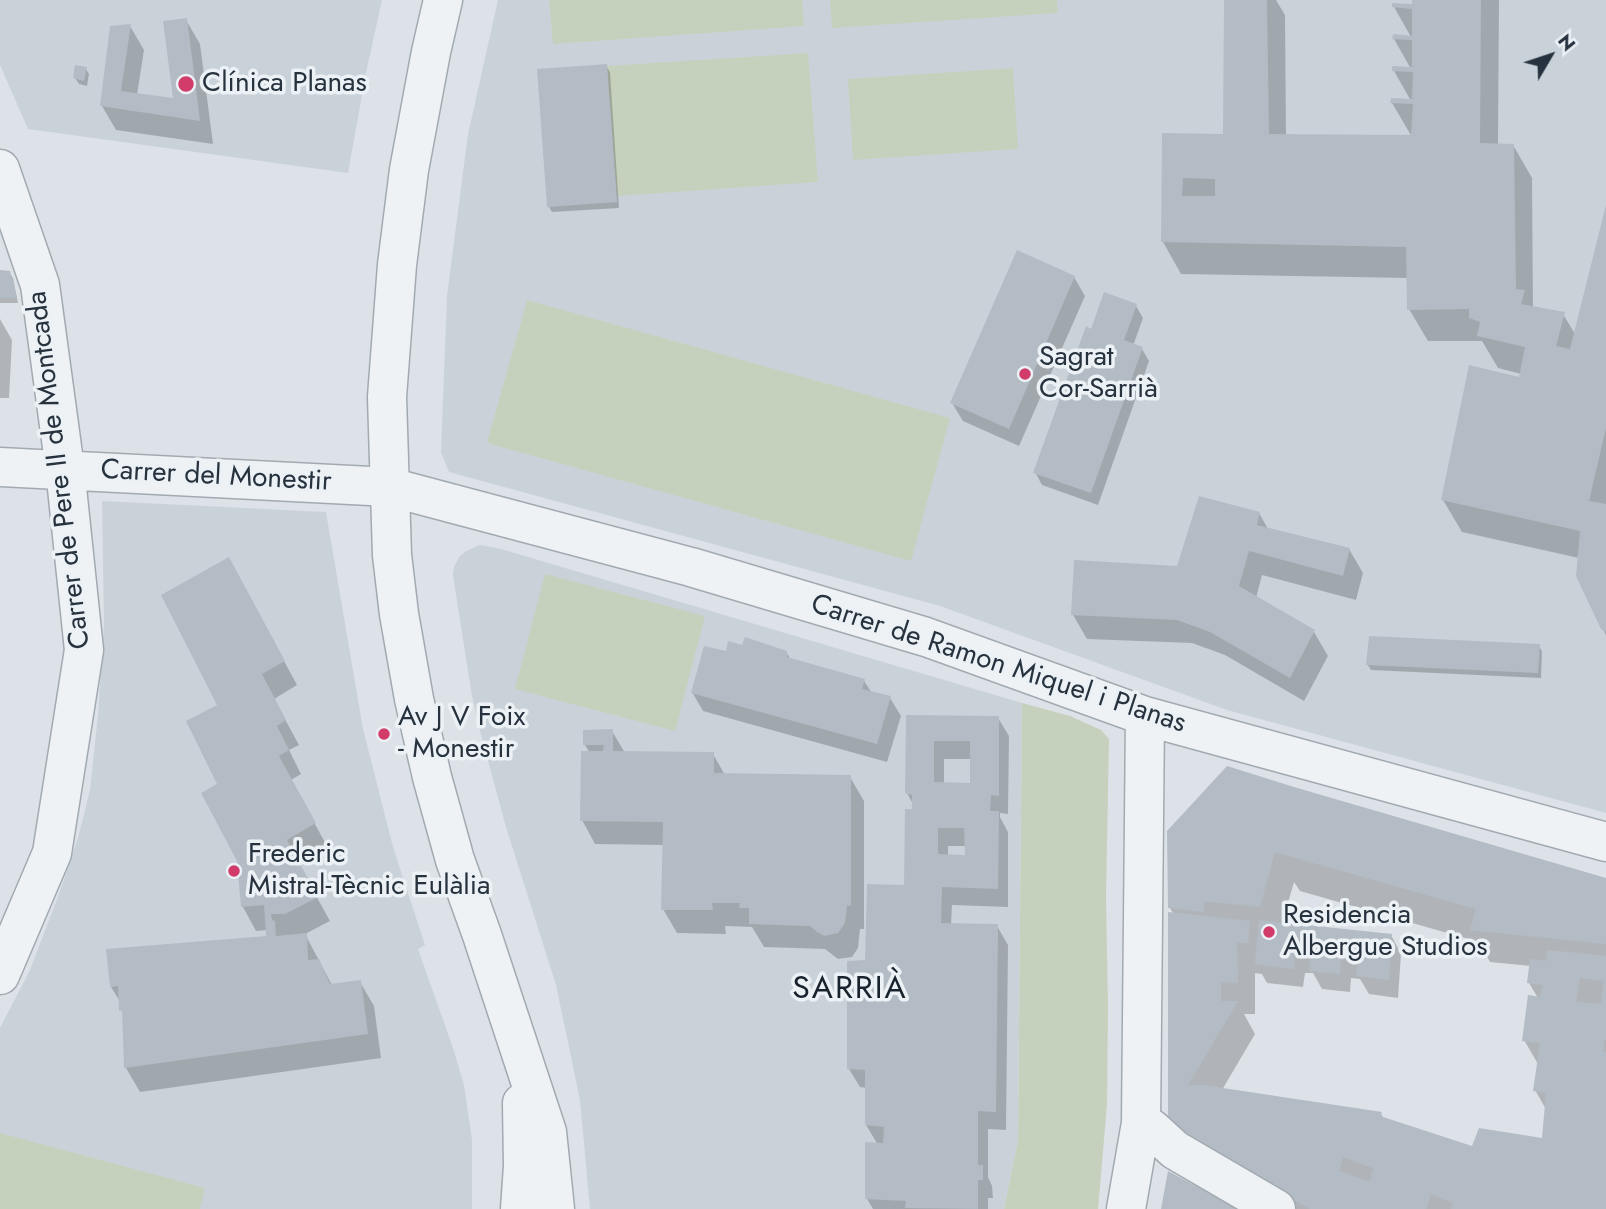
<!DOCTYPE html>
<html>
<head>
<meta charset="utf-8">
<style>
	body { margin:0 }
	#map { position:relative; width:1606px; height:1209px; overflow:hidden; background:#dce2e7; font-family:Jost,sans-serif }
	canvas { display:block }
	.north { position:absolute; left:1515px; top:21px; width:70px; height:70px; -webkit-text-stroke:5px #ecf1f5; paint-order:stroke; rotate:51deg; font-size:19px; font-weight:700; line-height:28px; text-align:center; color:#26323e }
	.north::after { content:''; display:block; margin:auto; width:24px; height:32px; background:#26323e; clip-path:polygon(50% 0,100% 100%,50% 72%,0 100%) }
</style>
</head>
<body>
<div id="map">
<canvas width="1606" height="1209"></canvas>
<div class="north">N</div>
</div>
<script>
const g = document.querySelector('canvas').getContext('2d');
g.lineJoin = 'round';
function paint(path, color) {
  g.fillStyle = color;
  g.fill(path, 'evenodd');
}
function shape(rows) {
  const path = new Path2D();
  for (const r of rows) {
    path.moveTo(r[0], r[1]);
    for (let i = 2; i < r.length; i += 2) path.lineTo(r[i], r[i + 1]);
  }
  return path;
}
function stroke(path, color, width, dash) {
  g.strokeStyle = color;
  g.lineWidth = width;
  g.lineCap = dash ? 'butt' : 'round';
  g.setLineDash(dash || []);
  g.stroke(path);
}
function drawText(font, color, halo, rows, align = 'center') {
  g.font = font + ' Jost,sans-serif';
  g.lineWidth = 7;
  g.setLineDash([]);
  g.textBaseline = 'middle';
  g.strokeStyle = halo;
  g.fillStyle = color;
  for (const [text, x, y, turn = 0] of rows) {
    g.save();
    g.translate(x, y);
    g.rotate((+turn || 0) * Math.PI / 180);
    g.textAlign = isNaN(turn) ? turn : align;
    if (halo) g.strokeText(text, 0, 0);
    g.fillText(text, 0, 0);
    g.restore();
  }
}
paint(shape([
	[0,0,382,0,366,73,348,173,28,129,0,65],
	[498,0,1606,0,1606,813,1227,710,940,606,449,472,441,452,447,296,468,134],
	[102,501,326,512,363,729,393,847,425,945,418,949,453,1048,464,1085,472,1140,472,1209,0,1209,0,1028,30,970,59,894,78,838,90,790,98,715,104,624],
	[480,545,501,549,1022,703,1018,1140,1004,1209,590,1209,580,1100,556,985,506,827,480,731,472,696,453,576,454,567,459,557,466,551]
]), '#cad2d9');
paint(shape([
	[549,0,802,0,804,26,553,44],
	[830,0,1057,0,1058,13,832,28],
	[808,53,818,182,617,196,607,66],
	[1013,68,1018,149,853,160,848,79],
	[527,300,950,418,911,561,487,443],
	[545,574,705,616,675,731,515,689],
	[1022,703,1070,716,1101,730,1109,739,1106,896,1108,1007,1107,1105,1098,1209,1004,1209,1018,1140],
	[0,1133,205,1188,200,1209,0,1209]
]), '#c6d1bd');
paint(shape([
	[1226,0,1276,0,1285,15,1286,136,1412,137,1392,103,1411,101,1394,71,1411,69,1394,39,1411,37,1394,7,1414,6,1414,0,1499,0,1498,145,1513,145,1532,178,1533,308,1563,314,1575,334,1606,208,1606,635,1602,628,1579,558,1462,532,1443,500,1520,379,1521,374,1498,368,1482,341,1428,341,1409,309,1408,278,1181,274,1163,242,1163,135,1225,135],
	[186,20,200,44,213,144,116,130,102,106,130,26,144,50,137,95,175,101],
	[606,66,610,72,619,208,552,212,549,207],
	[86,69,89,74,87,86,79,84,75,78],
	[0,272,9,272,13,278,18,303,0,303],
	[1074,277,1085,296,1019,446,963,421,952,403],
	[1136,306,1143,318,1133,346,1142,349,1149,361,1098,505,1042,485,1035,472,1092,331],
	[0,319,12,340,9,398,0,398],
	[1259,513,1268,529,1349,549,1363,573,1356,600,1262,575,1256,598,1314,632,1328,656,1304,701,1225,655,1192,643,1087,639,1073,615,1179,568],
	[242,583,297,685,274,699,299,745,289,750,301,774,291,780,328,848,299,865,330,921,305,934,332,985,360,982,374,1006,381,1058,140,1092,126,1068,124,1016,121,1010,121,1003,111,987,268,938,267,930,256,931,243,907,239,861,219,785,219,705],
	[1538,645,1542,651,1541,678,1371,670,1367,664],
	[786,652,791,660,864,681,872,693,890,698,901,716,887,762,703,711,692,692,727,654],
	[907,717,998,718,1009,736,1008,814,1000,813,1000,817,1008,832,1008,907,952,905,951,925,997,926,1008,945,1006,1130,988,1129,988,1177,992,1186,993,1198,988,1198,988,1209,873,1209,867,1199,878,1145,866,1125,867,1088,860,1087,849,1069,867,962,906,887,914,810,913,804,907,793],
	[944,759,972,759,972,785,944,784],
	[948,846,966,846,967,856,948,856],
	[612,731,625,753,713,754,725,775,850,777,864,801,864,929,860,929,858,948,852,957,838,959,825,949,764,947,752,927,725,926,726,934,677,933,663,909,664,845,595,844,582,820,590,753,585,745],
	[1169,832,1606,880,1606,1209,1276,1209,1189,1158,1174,915,1170,908],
	[1294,882,1300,891,1479,942,1490,962,1531,966,1529,983,1538,998,1524,1040,1538,1064,1535,1090,1547,1111,1544,1140,1474,1148,1384,1119,1381,1114,1222,1090,1255,1034,1244,1014,1255,1014,1255,973,1262,974,1267,983,1303,987,1305,973,1313,973,1322,989,1350,992,1351,978,1360,979,1369,994,1398,998,1401,954,1391,935,1282,924]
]), '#0003');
paint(shape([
	[1224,0,1267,0,1269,134,1411,135,1413,104,1390,103,1391,98,1412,99,1413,72,1392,71,1392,66,1412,67,1412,40,1392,39,1393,34,1412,36,1412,9,1392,7,1392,3,1412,4,1412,0,1481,0,1480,143,1514,144,1516,289,1525,290,1521,304,1565,312,1556,346,1570,349,1606,205,1606,428,1589,501,1606,504,1606,632,1601,629,1576,576,1580,531,1441,500,1469,365,1519,377,1525,347,1477,336,1480,322,1469,318,1469,309,1407,310,1406,247,1161,242,1162,133,1223,134],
	[1183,178,1215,179,1215,196,1182,196],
	[187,18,200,121,100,106,110,26,131,24,121,91,173,98,163,21],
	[607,64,617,202,547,207,537,69],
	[75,65,87,67,84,81,73,78],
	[1017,250,1075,276,1009,429,950,403],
	[0,270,10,271,17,298,0,298],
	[1104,292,1137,304,1124,340,1143,347,1091,493,1033,473,1086,326,1091,329],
	[1199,496,1260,512,1257,525,1350,548,1343,576,1249,551,1239,586,1315,630,1290,678,1210,632,1177,620,1071,615,1074,560,1177,566],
	[229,557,285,661,262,674,286,720,277,726,289,750,279,756,316,823,287,840,318,897,285,914,271,914,272,920,275,921,276,936,307,933,308,960,319,959,330,984,361,980,368,1034,124,1068,122,1010,119,1011,118,986,110,987,106,949,266,936,264,905,241,907,237,861,201,793,217,784,186,721,217,705,161,595],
	[1369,636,1540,644,1538,673,1366,665],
	[745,637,787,651,787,657,865,679,862,689,891,696,877,744,691,693,704,646,726,651,728,641,742,645],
	[906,715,999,716,999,796,991,795,990,811,999,811,998,889,942,887,941,923,998,924,996,1112,978,1111,978,1165,983,1165,983,1180,978,1180,978,1209,905,1208,906,1201,865,1199,865,1142,883,1143,884,1127,865,1125,865,1070,847,1069,847,961,865,960,867,884,904,885,905,809,912,809,912,795,905,793],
	[934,741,970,741,970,783,934,782],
	[938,828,964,828,965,855,938,854],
	[613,729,613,751,714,752,714,773,851,775,851,906,847,905,845,923,838,933,824,936,817,932,810,926,749,924,749,908,739,908,740,903,712,903,713,910,661,910,663,822,580,821,581,751,603,751,604,745,583,745,583,730],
	[1227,766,1294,787,1606,878,1606,944,1470,930,1476,909,1275,852,1260,907,1204,901,1204,912,1168,908,1167,831],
	[1168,912,1250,921,1248,943,1237,942,1238,983,1221,982,1221,1001,1238,1001,1188,1085,1203,1085,1382,1112,1380,1116,1472,1146,1479,1128,1542,1138,1546,1093,1533,1091,1540,1043,1522,1041,1528,995,1540,997,1543,985,1527,983,1530,959,1546,961,1547,950,1606,956,1606,1040,1604,1040,1603,1052,1606,1052,1606,1209,1451,1209,1453,1203,1431,1194,1426,1209,1310,1209,1168,1126],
	[1580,978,1604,981,1601,1004,1576,1002],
	[1343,1157,1373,1168,1373,1172,1370,1174,1372,1178,1367,1181,1339,1171],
	[1259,920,1392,934,1389,980,1356,976,1358,962,1341,960,1340,974,1309,971,1311,956,1295,955,1294,969,1255,964],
	[1168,1171,1228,1203,1239,1209,1161,1209]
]), '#b3bcc4');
const minor = shape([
	[0,169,40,285,65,469,84,650,52,853,0,975],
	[0,467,390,487,691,567,926,637,1145,716,1606,842],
	[1141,1123,1152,1129,1175,1150,1276,1209],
	[1126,1209,1141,1123,1145,716]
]);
const tertiary = shape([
	[443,0,431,52,409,170,397,265,387,397,392,555,399,614,414,699,432,777,455,860,482,935,547,1132,555,1209],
	[520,1209,523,1166,522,1103]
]);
stroke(minor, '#a2aab1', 41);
stroke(tertiary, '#a2aab1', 41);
stroke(minor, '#eff2f5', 38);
stroke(tertiary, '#eff2f5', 38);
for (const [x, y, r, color] of [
	[186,84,9,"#d13c6b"],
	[1025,374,7,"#d13c6b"],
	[384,734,7,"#d13c6b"],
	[234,871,7,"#d13c6b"],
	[1269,932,7,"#d13c6b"]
]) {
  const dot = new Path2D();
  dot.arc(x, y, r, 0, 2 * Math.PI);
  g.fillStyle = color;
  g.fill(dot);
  stroke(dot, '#ecf1f5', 2.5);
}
drawText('28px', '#26323e', '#ecf1f5', [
	["Clínica Planas",202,84],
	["Sagrat",1039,358],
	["Cor-Sarrià",1039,390],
	["Av J V Foix",398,718],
	["- Monestir",398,750],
	["Frederic",248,855],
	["Mistral-Tècnic Eulàlia",248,887],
	["Residencia",1283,916],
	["Albergue Studios",1283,948]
], 'left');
drawText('28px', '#26323e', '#ecf1f5', [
	["Carrer de Pere II de Montcada",60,470,-97],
	["Carrer del Monestir",216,477,3],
	["Carrer de Ramon Miquel i Planas",998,665,18]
]);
g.letterSpacing = '2px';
drawText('32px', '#18232e', '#ecf1f5', [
	["SARRIÀ",850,990]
]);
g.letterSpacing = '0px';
</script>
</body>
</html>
